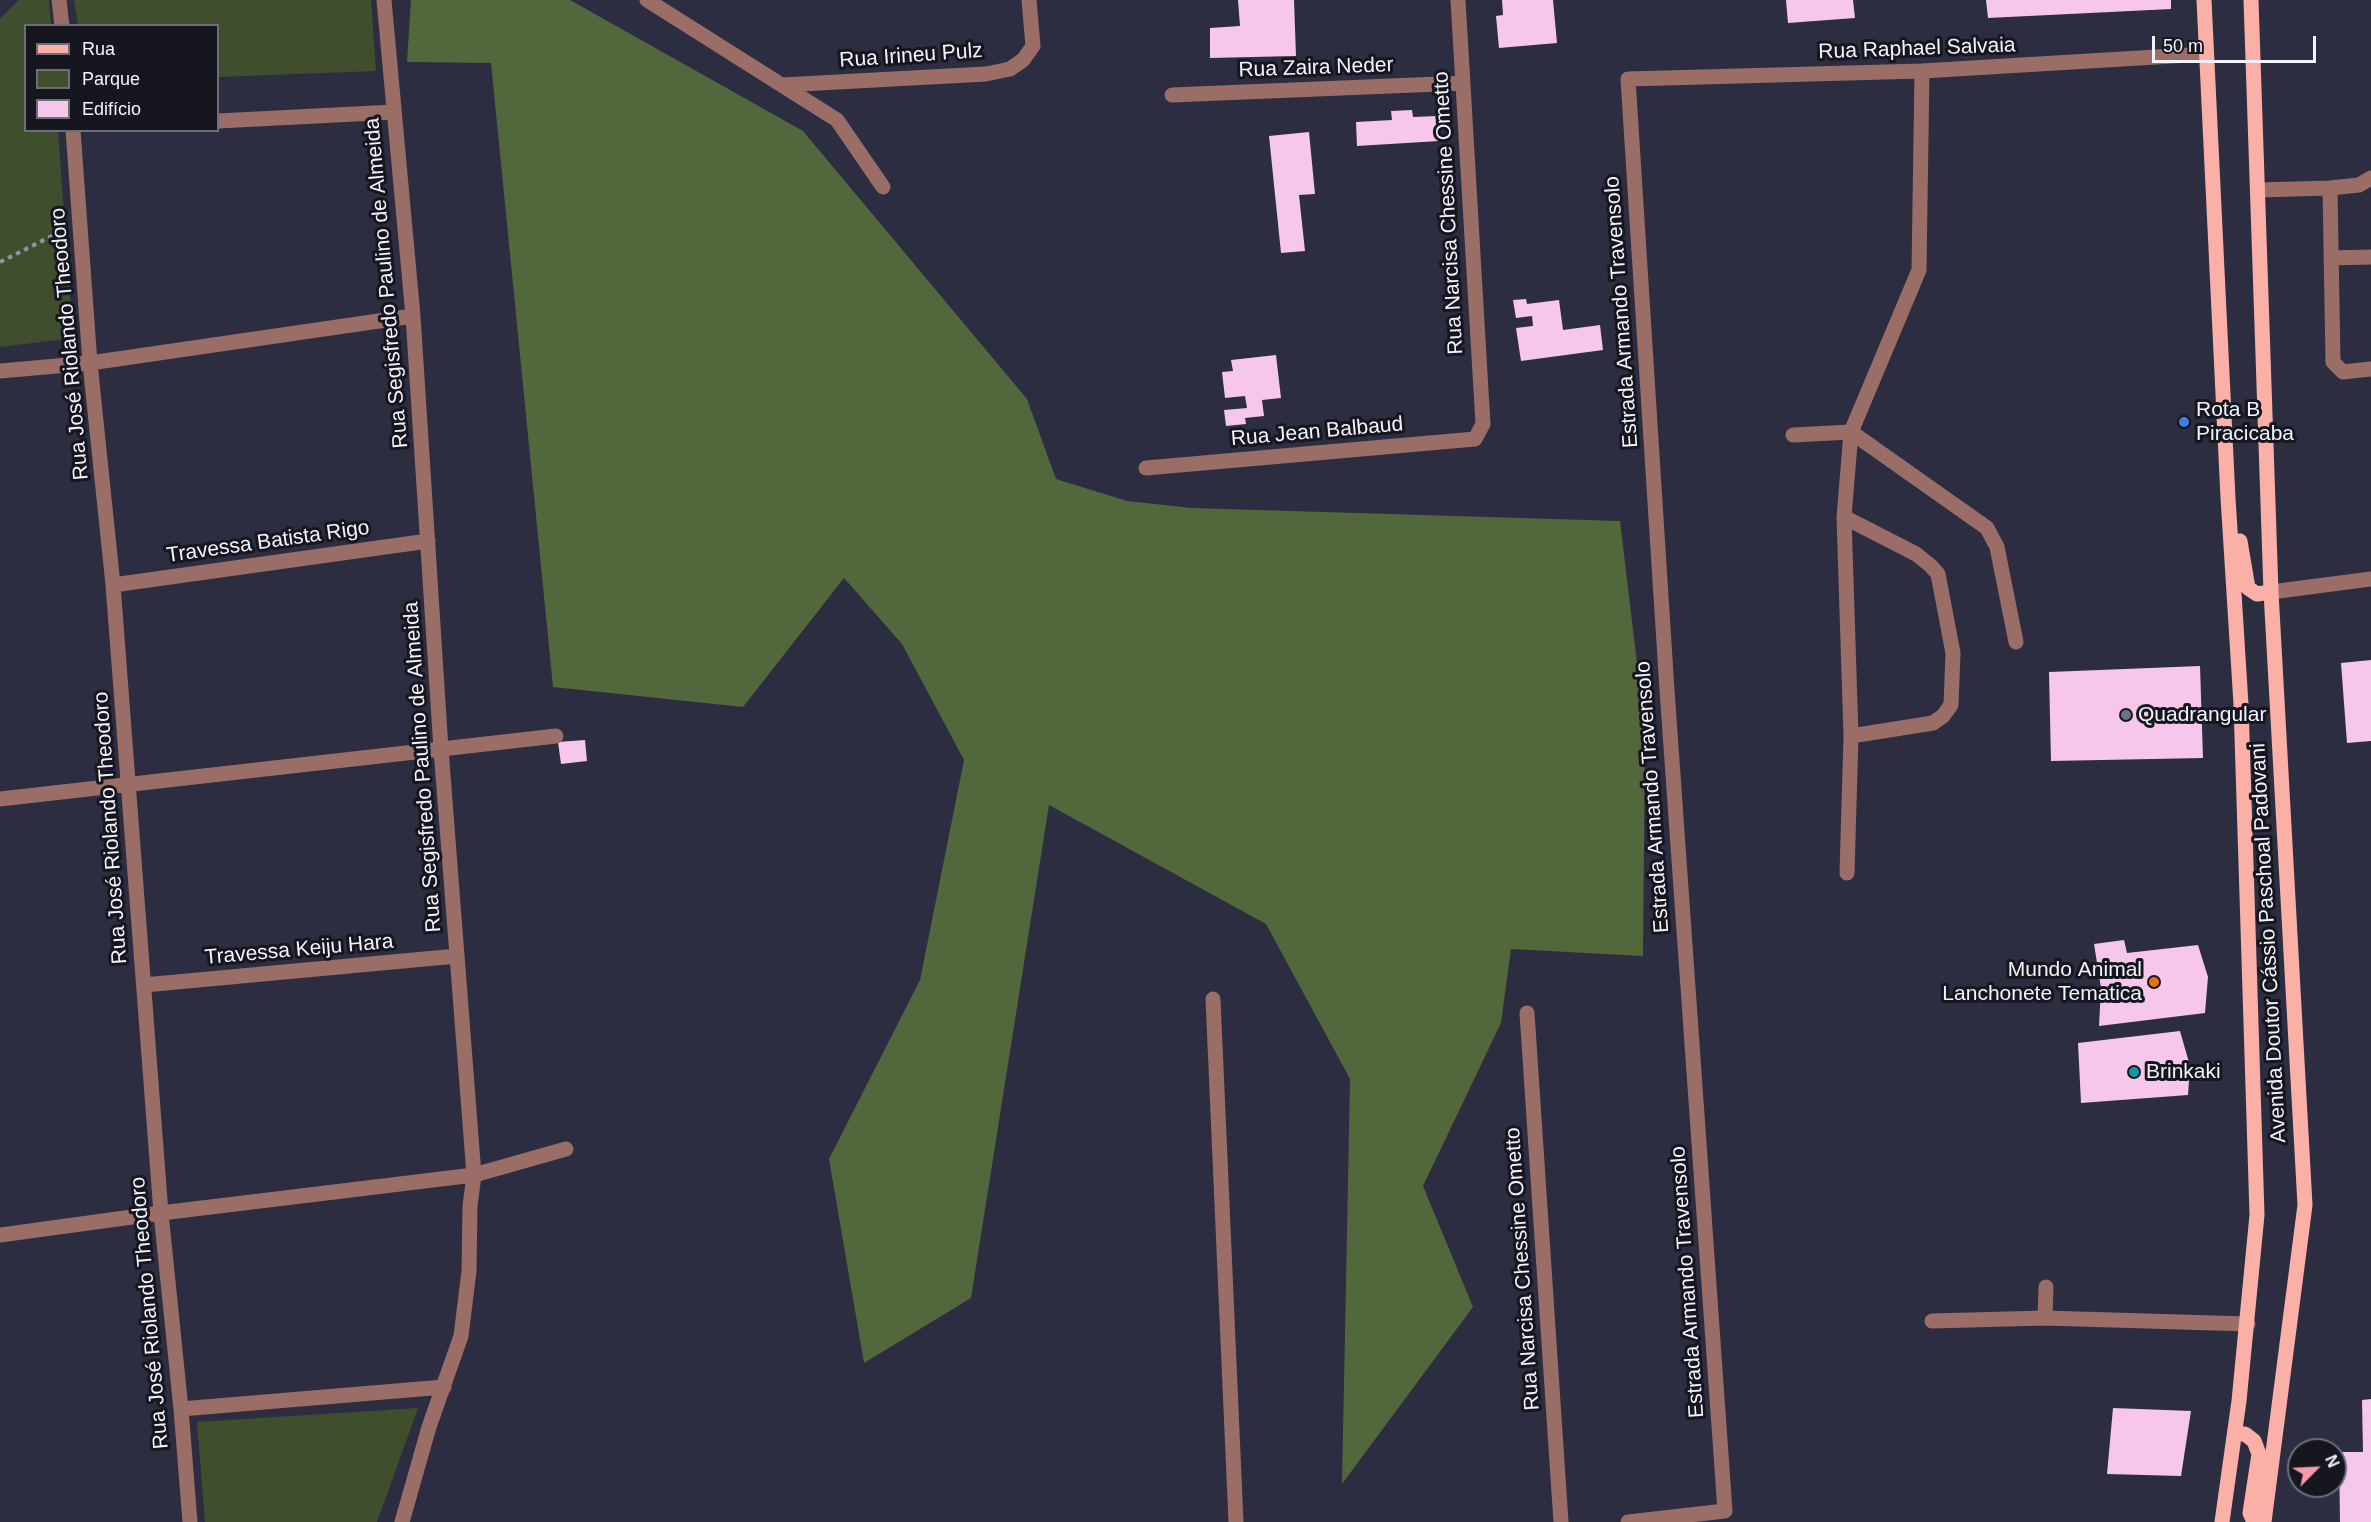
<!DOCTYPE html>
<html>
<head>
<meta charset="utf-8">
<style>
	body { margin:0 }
	#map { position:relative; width:2371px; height:1522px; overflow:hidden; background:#2c2d40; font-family:Helvetica,sans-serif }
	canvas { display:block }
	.legend { position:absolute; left:24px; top:24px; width:195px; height:108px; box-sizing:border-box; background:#16161f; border:2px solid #6e6e78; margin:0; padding:8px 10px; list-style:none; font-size:18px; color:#f2f3fd }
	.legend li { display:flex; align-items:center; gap:12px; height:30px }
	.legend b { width:30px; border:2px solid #6e6e78 }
	.north { position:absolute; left:2287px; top:1438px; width:60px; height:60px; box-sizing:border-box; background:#16161f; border:2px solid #6e6e78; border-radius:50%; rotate:66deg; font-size:16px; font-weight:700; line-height:24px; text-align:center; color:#f2f3fd }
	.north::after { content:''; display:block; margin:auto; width:21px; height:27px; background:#f39aab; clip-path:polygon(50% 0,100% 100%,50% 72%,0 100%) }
	.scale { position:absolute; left:2152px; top:36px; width:164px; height:27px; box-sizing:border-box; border:3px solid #f2f3fd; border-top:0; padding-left:8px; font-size:18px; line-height:21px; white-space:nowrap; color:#f2f3fd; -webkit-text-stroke:4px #16161f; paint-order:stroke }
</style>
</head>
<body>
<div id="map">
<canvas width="2371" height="1522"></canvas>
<ul class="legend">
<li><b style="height:8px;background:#fab0a6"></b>Rua</li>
<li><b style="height:16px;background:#3f4f2d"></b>Parque</li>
<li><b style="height:16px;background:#f6c7eb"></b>Edifício</li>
</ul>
<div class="north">N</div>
<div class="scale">50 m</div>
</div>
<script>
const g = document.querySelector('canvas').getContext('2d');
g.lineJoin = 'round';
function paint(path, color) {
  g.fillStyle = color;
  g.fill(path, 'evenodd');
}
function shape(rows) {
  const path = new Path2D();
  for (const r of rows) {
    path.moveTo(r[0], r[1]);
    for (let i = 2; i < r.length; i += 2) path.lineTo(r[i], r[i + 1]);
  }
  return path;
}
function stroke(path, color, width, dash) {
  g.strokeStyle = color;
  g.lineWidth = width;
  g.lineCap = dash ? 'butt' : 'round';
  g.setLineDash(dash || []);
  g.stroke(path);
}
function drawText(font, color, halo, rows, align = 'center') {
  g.font = font + ' Helvetica,sans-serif';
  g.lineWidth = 6;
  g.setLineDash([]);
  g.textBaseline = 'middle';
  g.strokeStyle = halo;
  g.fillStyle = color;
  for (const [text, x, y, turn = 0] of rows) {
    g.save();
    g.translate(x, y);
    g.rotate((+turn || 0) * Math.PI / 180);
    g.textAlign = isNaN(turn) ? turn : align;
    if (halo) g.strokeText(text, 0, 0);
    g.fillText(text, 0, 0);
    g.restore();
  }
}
paint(shape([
	[19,0,49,0,51,25,26,26,26,130,58,131,73,338,0,347,0,19],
	[74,0,371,0,376,71,218,77,218,26,78,25],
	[418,1408,377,1522,205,1522,197,1422]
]), '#3f4f2d');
paint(shape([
	[411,0,570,0,803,131,1027,399,1056,479,1127,501,1192,508,1620,521,1645,730,1643,956,1511,949,1501,1023,1423,1186,1473,1307,1342,1484,1350,1079,1266,924,1049,805,971,1298,864,1363,829,1159,920,980,964,760,902,644,844,578,743,707,553,687,491,63,407,62]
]), '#52673b');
paint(shape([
	[1238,0,1294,0,1296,56,1210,58,1210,28,1240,26],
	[1502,0,1553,0,1557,43,1499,48,1496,16,1503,15],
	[1786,0,1853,0,1855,18,1788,23],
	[1986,0,2171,0,2171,9,1988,18],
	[1412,110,1413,117,1437,116,1439,141,1357,146,1356,122,1392,120,1391,111],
	[1309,132,1315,194,1299,195,1305,251,1281,253,1269,136],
	[1526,299,1527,304,1559,300,1563,330,1600,325,1603,350,1521,361,1516,328,1533,326,1532,316,1516,318,1513,300],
	[1276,355,1281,398,1262,400,1264,416,1245,418,1246,424,1226,426,1224,410,1247,408,1245,396,1225,398,1222,372,1233,371,1231,360],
	[2371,660,2371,741,2347,743,2341,663],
	[2200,666,2203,758,2051,761,2049,672],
	[585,740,587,761,561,764,558,742],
	[2124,940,2127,953,2198,945,2208,977,2205,1013,2099,1026,2101,988,2094,944],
	[2180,1031,2190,1066,2188,1095,2081,1103,2078,1043],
	[2371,1399,2371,1522,2340,1522,2339,1452,2363,1452,2362,1400],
	[2113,1408,2191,1411,2181,1476,2107,1474]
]), '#f6c7eb');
stroke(shape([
	[0,262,64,230]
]), '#9293a2', 4, [4.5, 4.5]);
stroke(shape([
	[59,0,62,26],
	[384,0,413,316,441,749,474,1175,470,1206,469,1271,461,1336,429,1427,402,1522],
	[647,0,837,120,883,187],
	[782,85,986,74,1010,69,1023,60,1033,46,1029,0],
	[1172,95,1463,83],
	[218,121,394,112],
	[73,130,90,363,113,585,161,1213,181,1409,190,1522],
	[2330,188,2333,362,2343,372,2371,369],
	[2259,190,2330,188,2359,185,2371,178],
	[2331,258,2371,257],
	[0,371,90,363,413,316],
	[1793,435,1851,432,1987,528,1997,547,2016,642],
	[1146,468,1475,439,1483,424,1458,0],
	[1844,517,1851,736,1847,873],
	[113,585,428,541],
	[2271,592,2371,579],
	[1851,736,1933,723,1943,716,1951,705,1953,653,1938,574,1931,566,1916,554,1844,517,1851,432,1919,270,1922,71],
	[0,799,556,736],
	[144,985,457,956],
	[1213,999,1236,1522],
	[1527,1013,1561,1522],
	[0,1235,161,1213,474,1175,566,1149],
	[2045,1318,2046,1287],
	[1932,1321,2045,1318,2248,1324],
	[181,1409,444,1387],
	[1628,1522,1725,1511,1667,690,1628,79,1922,71,2206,54]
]), '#9a6d67', 15);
stroke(shape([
	[2204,0,2228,498,2241,704,2257,1215,2239,1401,2222,1522],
	[2251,0,2271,592,2305,1205,2264,1522],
	[2240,541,2248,588,2257,594,2271,592],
	[2235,1434,2245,1434,2254,1441,2259,1454,2250,1513,2254,1522]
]), '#fab0a6', 15);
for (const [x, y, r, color] of [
	[2184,422,6,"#3f7fe0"],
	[2126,715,6,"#6b7280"],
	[2154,982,6,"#e8710a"],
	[2134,1072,6,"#0f9aa8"]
]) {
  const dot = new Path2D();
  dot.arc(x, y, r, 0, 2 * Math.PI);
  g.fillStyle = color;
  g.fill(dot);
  stroke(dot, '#16161f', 2);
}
drawText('21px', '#f2f3fd', '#16161f', [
	["Rua Raphael Salvaia",1917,49,-2],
	["Rua Irineu Pulz",911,56,-4],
	["Rua Zaira Neder",1316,68,-2],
	["Rua Narcisa Chessine Ometto",1449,213,-93],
	["Rua Segisfredo Paulino de Almeida",387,283,-95],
	["Estrada Armando Travensolo",1622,312,-94],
	["Rua José Riolando Theodoro",70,344,-95],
	["Rua Jean Balbaud",1317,432,-5],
	["Travessa Batista Rigo",268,542,-8],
	["Rua Segisfredo Paulino de Almeida",423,767,-94],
	["Estrada Armando Travensolo",1653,797,-94],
	["Rua José Riolando Theodoro",111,828,-94],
	["Avenida Doutor Cássio Paschoal Padovani",2269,943,-93],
	["Travessa Keiju Hara",299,950,-5],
	["Rua Narcisa Chessine Ometto",1523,1269,-94],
	["Estrada Armando Travensolo",1688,1282,-94],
	["Rua José Riolando Theodoro",150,1313,-95]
]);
drawText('21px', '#f2f3fd', '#16161f', [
	["Rota B",2196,410],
	["Piracicaba",2196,434],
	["Quadrangular",2138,715],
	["Mundo Animal",2142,970,"right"],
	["Lanchonete Tematica",2142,994,"right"],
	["Brinkaki",2146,1072]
], 'left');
</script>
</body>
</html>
